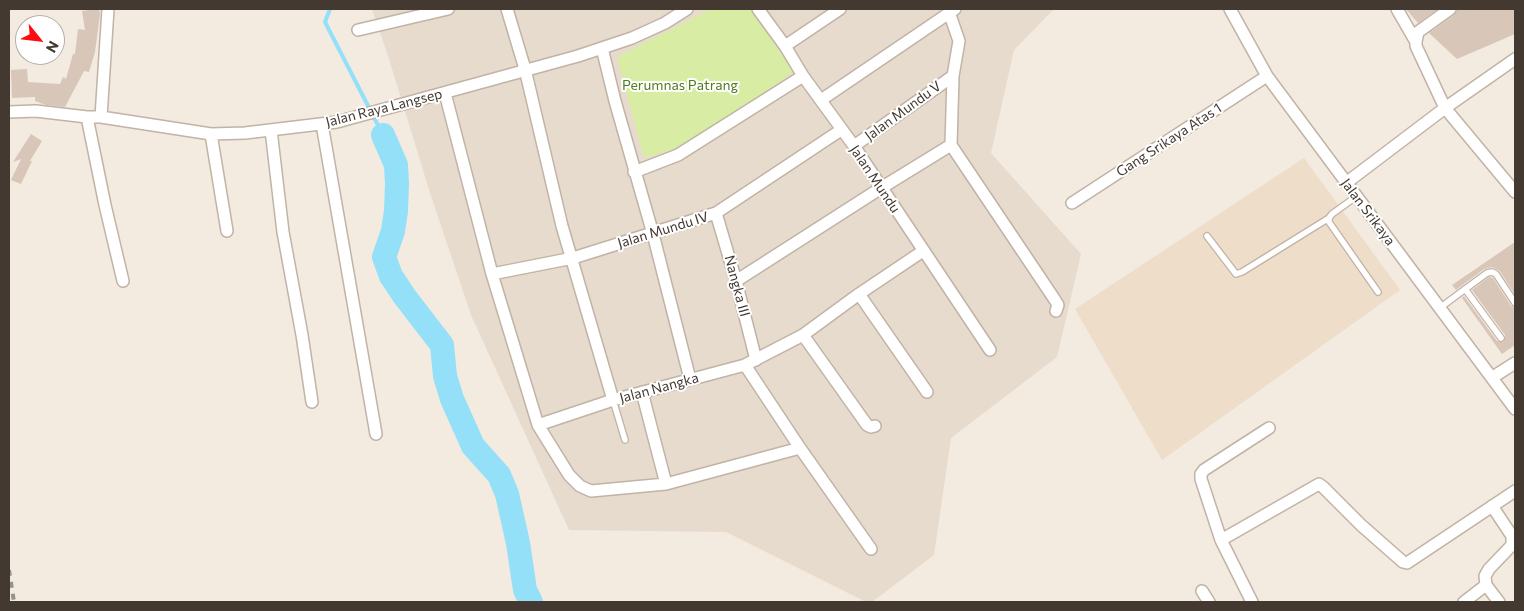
<!DOCTYPE html>
<html>
<head>
<meta charset="utf-8">
<style>
	body { margin:0 }
	#map { position:relative; width:1524px; height:611px; overflow:hidden; background:#f3eae0; font-family:Commissioner,sans-serif }
	canvas { display:block }
	.frame { position:absolute; inset:0; border:10px solid #443931; pointer-events:none }
	.north { position:absolute; left:15px; top:15px; width:50px; height:50px; box-sizing:border-box; background:#fff; border:1px solid #b4b0ad; border-radius:50%; rotate:119deg; font-size:14px; font-weight:700; line-height:20px; text-align:center; color:#443931 }
	.north::after { content:''; display:block; margin:auto; width:18px; height:22px; background:#ff0b10; clip-path:polygon(50% 0,100% 100%,50% 72%,0 100%) }
</style>
</head>
<body>
<div id="map">
<canvas width="1524" height="611"></canvas>
<div class="frame"></div>
<div class="north">N</div>
</div>
<script>
const g = document.querySelector('canvas').getContext('2d');
g.lineJoin = 'round';
function paint(path, color) {
  g.fillStyle = color;
  g.fill(path, 'evenodd');
}
function shape(rows) {
  const path = new Path2D();
  for (const r of rows) {
    path.moveTo(r[0], r[1]);
    for (let i = 2; i < r.length; i += 2) path.lineTo(r[i], r[i + 1]);
  }
  return path;
}
function stroke(path, color, width, dash) {
  g.strokeStyle = color;
  g.lineWidth = width;
  g.lineCap = dash ? 'butt' : 'round';
  g.setLineDash(dash || []);
  g.stroke(path);
}
function drawText(font, color, halo, rows, align = 'center') {
  g.font = font + ' Commissioner,sans-serif';
  g.lineWidth = 4;
  g.setLineDash([]);
  g.textBaseline = 'middle';
  g.strokeStyle = halo;
  g.fillStyle = color;
  for (const [text, x, y, turn = 0] of rows) {
    g.save();
    g.translate(x, y);
    g.rotate((+turn || 0) * Math.PI / 180);
    g.textAlign = isNaN(turn) ? turn : align;
    if (halo) g.strokeText(text, 0, 0);
    g.fillText(text, 0, 0);
    g.restore();
  }
}
paint(shape([
	[372,9,1054,9,1014,50,991,153,1081,254,1057,357,951,438,934,555,872,602,866,602,726,532,569,530,471,315,430,193,389,59]
]), '#e7dbce');
paint(shape([
	[1304,158,1400,290,1162,460,1075,309]
]), '#eeddc8');
paint(shape([
	[711,9,750,9,794,72,687,146,644,158,617,57]
]), '#d8eda3');
stroke(shape([
	[330,9,325,22,383,135]
]), '#94e0f8', 4);
stroke(shape([
	[383,135,396,165,397,184,396,211,393,231,384,257,391,276,405,297,442,345,445,376,452,399,473,446,499,475,507,494,518,543,525,590,531,602]
]), '#94e0f8', 24);
paint(shape([
	[94,9,99,9,100,14,95,52,89,72,84,71,65,107,46,105,35,101,35,97,12,98,11,70,27,69,28,82,60,84,63,77,66,79,73,54,75,54,78,29,85,30,82,11],
	[1406,9,1438,9,1418,23],
	[1457,9,1515,9,1515,34,1457,59,1429,33,1454,15],
	[31,134,42,141,30,161,32,161,21,184,11,180,21,159,13,162],
	[1515,242,1515,295,1500,271,1492,267,1484,269,1456,290,1452,285],
	[1489,277,1493,278,1511,306,1515,308,1515,345,1502,354,1462,298,1464,296,1497,341,1503,342,1505,339,1505,335,1472,290]
]), '#d8c6b8');
const service = shape([
	[1357,196,1332,214,1329,218,1329,222,1378,292],
	[1207,236,1236,274,1242,272,1329,218],
	[1465,289,1501,338],
	[1441,307,1487,273,1492,272,1496,274,1515,303],
	[613,400,625,440]
]);
const minor = shape([
	[507,9,525,69,562,226,613,400,745,365,803,335,859,294,923,251],
	[758,9,785,46,803,76,854,146,990,350],
	[1230,9,1267,76,1515,409],
	[1397,9,1416,42],
	[949,12,959,41,953,76,951,145],
	[358,30,448,9],
	[785,46,840,9],
	[602,48,615,101,653,234,690,379],
	[1515,59,1445,108,1515,192],
	[445,93,492,274,538,425,569,475,580,486,591,491,666,484,800,448],
	[821,100,955,9],
	[9,112,36,111,87,117,101,117,211,134,245,133,337,122,578,56,632,38,665,23,687,9],
	[87,117,105,205,123,281],
	[101,117,108,9],
	[322,124,376,434],
	[271,130,283,232,302,335,312,402],
	[211,134,227,231],
	[854,146,953,76],
	[634,172,678,155,803,76],
	[1346,183,1445,108,1416,46,1416,42,1418,32,1450,9],
	[1072,203,1267,76],
	[716,213,736,281,756,360],
	[492,274,573,258,716,213,841,130],
	[736,281,881,188,951,145,1055,300,1058,305,1056,311],
	[859,294,927,392],
	[803,335,867,425,871,427,875,426],
	[745,365,800,448,871,549],
	[1493,377,1515,363],
	[642,392,666,484],
	[538,425,613,400],
	[1221,540,1319,484,1323,487,1361,525,1403,562,1407,563,1515,491],
	[1486,585,1499,602],
	[1202,591,1209,602],
	[1252,602,1221,540,1201,479,1201,474,1204,470,1269,428],
	[1464,602,1486,585,1485,576,1489,569,1512,545,1512,536,1492,506]
]);
stroke(service, '#c1b3a5', 8);
stroke(minor, '#c1b3a5', 14);
stroke(service, '#fff', 5.5);
stroke(minor, '#fff', 11);
stroke(shape([
	[9,570,14,602]
]), '#939393', 4, [6, 6]);
drawText('14px', '#517b1f', '#fff', [
	["Perumnas Patrang",680,85]
]);
drawText('14px', '#443931', '#fff', [
	["Jalan Raya Langsep",384,108,-14],
	["Jalan Mundu V",903,111,-36],
	["Gang Srikaya Atas 1",1169,140,-33],
	["Jalan Mundu",875,179,56],
	["Jalan Srikaya",1368,212,53],
	["Jalan Mundu IV",663,230,-17],
	["Nangka III",737,286,75],
	["Jalan Nangka",659,388,-15]
]);
</script>
</body>
</html>
